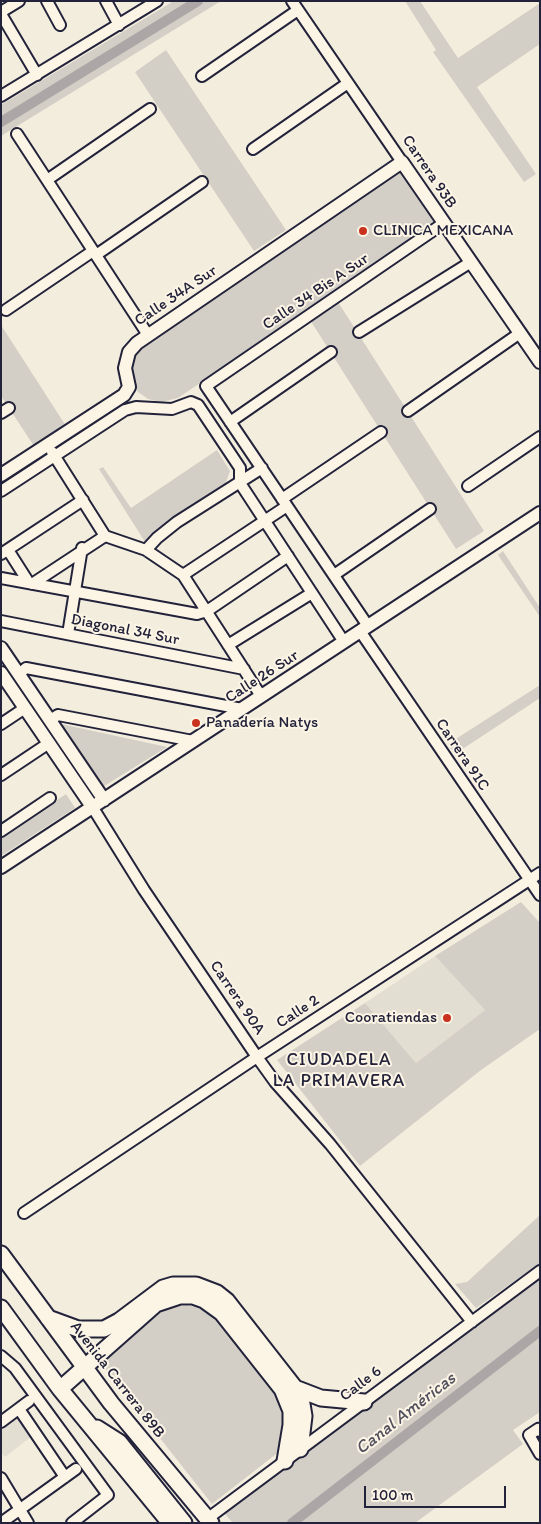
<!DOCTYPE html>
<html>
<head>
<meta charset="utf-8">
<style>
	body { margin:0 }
	#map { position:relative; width:541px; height:1524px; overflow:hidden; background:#f3edde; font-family:Itim,sans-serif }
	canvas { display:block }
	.frame { position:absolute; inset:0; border:2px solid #22223b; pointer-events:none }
	.scale { position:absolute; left:364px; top:1486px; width:142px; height:22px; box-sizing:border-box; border:2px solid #22223b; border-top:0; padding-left:6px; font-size:15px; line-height:18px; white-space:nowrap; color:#22223b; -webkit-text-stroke:4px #fcf5e5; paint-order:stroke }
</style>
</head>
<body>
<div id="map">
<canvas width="541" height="1524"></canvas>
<div class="frame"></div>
<div class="scale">100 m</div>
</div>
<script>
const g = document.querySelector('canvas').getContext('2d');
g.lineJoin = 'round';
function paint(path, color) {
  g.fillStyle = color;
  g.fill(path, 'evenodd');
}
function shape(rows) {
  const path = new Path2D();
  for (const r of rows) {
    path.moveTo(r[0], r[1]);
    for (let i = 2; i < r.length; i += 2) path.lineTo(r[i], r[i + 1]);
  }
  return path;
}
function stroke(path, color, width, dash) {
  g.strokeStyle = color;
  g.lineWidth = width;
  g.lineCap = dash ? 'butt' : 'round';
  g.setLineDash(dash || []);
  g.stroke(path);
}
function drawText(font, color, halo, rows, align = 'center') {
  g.font = font + ' Itim,sans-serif';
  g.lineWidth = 4;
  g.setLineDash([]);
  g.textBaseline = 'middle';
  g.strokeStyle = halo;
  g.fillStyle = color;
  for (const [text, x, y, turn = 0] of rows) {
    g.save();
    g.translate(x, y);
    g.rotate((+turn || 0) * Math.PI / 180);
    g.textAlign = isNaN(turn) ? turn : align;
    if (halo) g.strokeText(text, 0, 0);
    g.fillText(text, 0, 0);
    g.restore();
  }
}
paint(shape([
	[435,956,485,1010,416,1063,365,1003],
	[18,1417,32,1436,5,1457,1,1452,1,1430]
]), '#e3ded2');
paint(shape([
	[174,1,221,1,1,136,1,105],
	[405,1,420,1,458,58,540,3,540,44,477,87,536,174,524,182,433,52,436,50],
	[166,50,286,230,254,251,135,72],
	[400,169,436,223,178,398,161,402,148,399,138,392,132,382,129,370,137,348],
	[338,302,484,531,456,549,310,320],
	[1,325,66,426,34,446,1,396],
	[217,450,230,471,225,485,154,533,145,542,99,469,103,467,131,508],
	[503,551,540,608,540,617,498,555],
	[540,685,540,698,455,754,448,744],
	[61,724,167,747,101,788],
	[66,794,75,808,1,856,1,837],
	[521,902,540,923,540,1029,481,1070,360,1166,277,1060,365,1003,416,1063,485,1010,435,956],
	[540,1215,540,1263,476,1308,455,1284,467,1282],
	[540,1279,540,1412,513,1430,523,1444,415,1523,233,1523,225,1514],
	[176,1306,191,1306,207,1311,215,1318,277,1396,282,1407,283,1431,280,1451,212,1504,99,1361,157,1314]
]), '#d4cfc6');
stroke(shape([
	[1,122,198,1],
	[292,1523,540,1331]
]), '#aca7a6', 10);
const minor = shape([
	[47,1,60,25],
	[106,1,119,25],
	[292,1,402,162],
	[1,12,19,1],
	[1,14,37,75],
	[202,76,298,10],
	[1,96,157,1],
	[17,134,148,335],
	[253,149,348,83],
	[47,180,150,109],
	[96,255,202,182],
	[6,310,93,251],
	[359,332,471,262],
	[198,405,240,468,240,483,344,642],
	[408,411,520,333],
	[1,413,9,408],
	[230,422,331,352],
	[52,452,105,536],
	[468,486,540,437],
	[1,491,125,410,136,407,172,409,191,402,198,405],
	[282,499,381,432],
	[105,536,146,550,183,575,261,696],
	[8,550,29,583],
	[146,550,157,538,177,522,262,468],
	[1,554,83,500],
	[183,575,287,506],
	[334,575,430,509],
	[1,578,197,614,207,611,288,556],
	[32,584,105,536],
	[1,621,244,669],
	[368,626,206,386,444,223],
	[360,631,540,895],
	[68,634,82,548],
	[228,645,312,593],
	[19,674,26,668,242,709],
	[50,720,58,715,193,741],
	[1,724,25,708],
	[1,775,49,743],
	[93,808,144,890,257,1057,275,1082,330,1144,472,1322],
	[1,831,50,798],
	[24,1213,257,1057,540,873],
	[1,1356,15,1368,108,1495,72,1523],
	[19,1409,65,1477],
	[1,1422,29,1401],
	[540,1431,538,1429,529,1435,540,1454],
	[1,1478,28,1523],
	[207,1519,540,1271],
	[1,1523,76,1469]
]);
const tertiary = shape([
	[1,475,124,395,129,387,125,368,129,352,137,343,402,162,540,362],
	[1,648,104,800],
	[1,673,93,808],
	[1,867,540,513]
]);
const secondary = shape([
	[1,1254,111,1403,211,1523],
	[1,1308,60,1389,170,1523],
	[48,1318,78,1329,104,1329,119,1321,163,1288,173,1285,196,1285,217,1293,227,1301,295,1388,302,1404,304,1416,300,1449],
	[295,1388,321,1398,364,1402],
	[60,1389,156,1304,180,1296,193,1296,204,1300,222,1313,282,1389,291,1411,291,1425,285,1461],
	[97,1428,119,1442,184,1523]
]);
stroke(minor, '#22223b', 14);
stroke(tertiary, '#22223b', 16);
stroke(secondary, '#22223b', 19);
stroke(minor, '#fcf5e5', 10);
stroke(tertiary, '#fcf5e5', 12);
stroke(secondary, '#fcf5e5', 15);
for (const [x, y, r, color] of [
	[363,231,5,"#c8321e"],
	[196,723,5,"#c8321e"],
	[447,1018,5,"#c8321e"]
]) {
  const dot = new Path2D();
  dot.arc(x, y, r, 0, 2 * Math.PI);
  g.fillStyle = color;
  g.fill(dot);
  stroke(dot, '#fcf5e5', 2);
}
drawText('16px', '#22223b', '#fcf5e5', [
	["Carrera 93B",429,172,56],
	["Calle 34 Bis A Sur",316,292,-34],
	["Calle 34A Sur",176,296,-34],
	["Diagonal 34 Sur",125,630,11],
	["Calle 26 Sur",262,677,-33],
	["Carrera 91C",462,755,56],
	["Carrera 90A",237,998,56],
	["Calle 2",298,1012,-33],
	["Avenida Carrera 89B",117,1380,52],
	["Calle 6",361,1384,-37]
]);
drawText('16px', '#22223b', '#fcf5e5', [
	["CLINICA MEXICANA",373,231],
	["Panadería Natys",206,723],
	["Cooratiendas",437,1018,"right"]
], 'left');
g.letterSpacing = '1px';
drawText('18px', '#22223b', '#fcf5e5', [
	["CIUDADELA",339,1060],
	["LA PRIMAVERA",339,1081]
]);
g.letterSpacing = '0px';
drawText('italic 18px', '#525160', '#fcf5e5', [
	["Canal Américas",406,1414,-38]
]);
</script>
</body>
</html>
